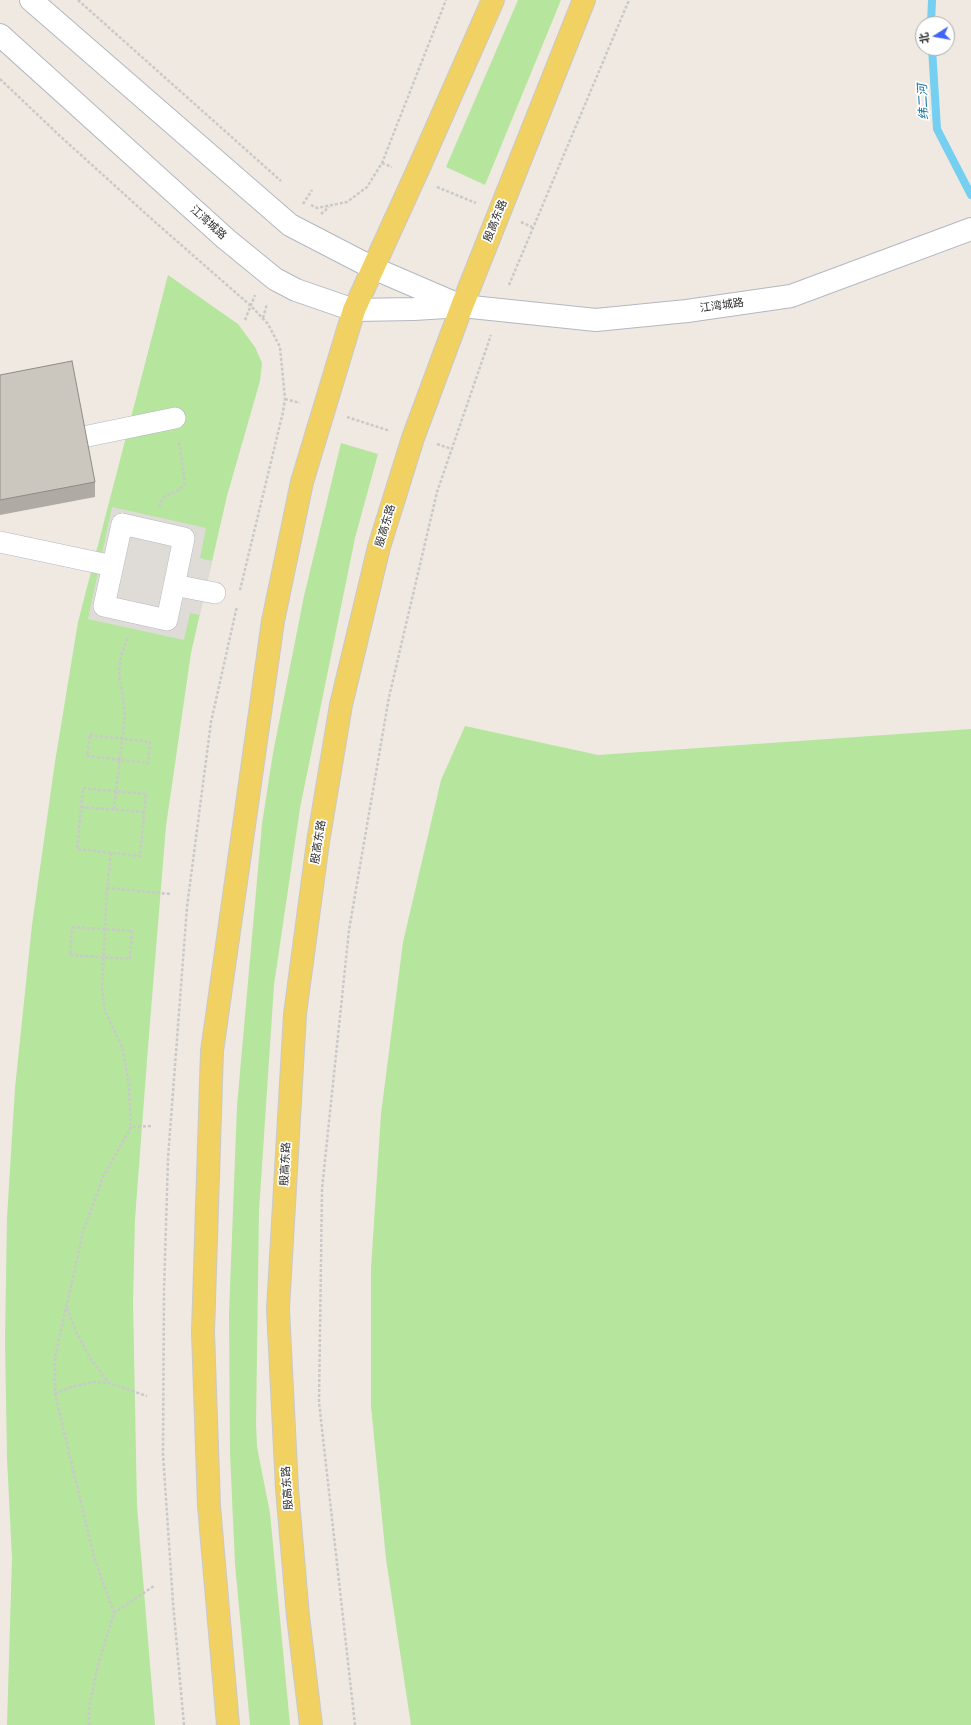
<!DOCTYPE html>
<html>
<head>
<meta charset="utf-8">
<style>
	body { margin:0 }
	#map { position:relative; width:971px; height:1725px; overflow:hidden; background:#efe9e1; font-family:Poppins,"Noto Sans SC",sans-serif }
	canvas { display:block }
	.north { position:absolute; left:915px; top:16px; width:40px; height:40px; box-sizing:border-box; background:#fff; border:1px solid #ababab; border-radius:50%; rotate:259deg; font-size:11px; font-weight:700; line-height:16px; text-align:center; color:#2e2e2e }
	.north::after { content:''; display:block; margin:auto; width:14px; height:18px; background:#4264fb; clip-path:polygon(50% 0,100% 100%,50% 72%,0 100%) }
</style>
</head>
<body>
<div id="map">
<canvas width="971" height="1725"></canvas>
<div class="north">北</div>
</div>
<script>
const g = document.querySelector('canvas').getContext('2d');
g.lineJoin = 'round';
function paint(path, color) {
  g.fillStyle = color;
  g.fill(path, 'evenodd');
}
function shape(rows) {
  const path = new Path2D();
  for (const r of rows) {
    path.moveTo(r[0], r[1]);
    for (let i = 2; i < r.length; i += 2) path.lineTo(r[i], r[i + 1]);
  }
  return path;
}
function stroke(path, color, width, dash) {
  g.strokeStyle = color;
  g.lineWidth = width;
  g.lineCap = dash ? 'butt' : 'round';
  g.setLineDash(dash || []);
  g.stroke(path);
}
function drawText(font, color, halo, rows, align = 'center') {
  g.font = font + ' Poppins,"Noto Sans SC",sans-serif';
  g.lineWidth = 3.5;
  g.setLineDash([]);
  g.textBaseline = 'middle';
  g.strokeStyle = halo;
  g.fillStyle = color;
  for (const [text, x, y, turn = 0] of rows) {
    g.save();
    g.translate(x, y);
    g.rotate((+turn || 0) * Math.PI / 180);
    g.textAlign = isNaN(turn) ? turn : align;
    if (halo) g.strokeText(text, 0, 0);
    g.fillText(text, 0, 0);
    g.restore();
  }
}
paint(shape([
	[518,0,561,0,485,185,446,167],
	[168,275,238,324,255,347,262,363,260,381,227,496,191,653,166,826,148,1047,135,1219,133,1302,137,1506,155,1725,7,1725,12,1558,7,1458,5,1341,7,1218,15,1088,32,925,55,762,78,622],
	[341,443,378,454,355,538,300,808,274,985,259,1211,256,1424,257,1447,270,1513,290,1725,250,1725,235,1564,230,1453,229,1314,237,1106,262,824,273,753,304,596],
	[465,726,598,755,971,729,971,1725,411,1725,386,1559,371,1406,371,1268,381,1114,403,942,441,780]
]), '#b6e59e');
paint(shape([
	[112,507,206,528,200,558,212,561,200,615,190,613,184,640,88,619]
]), '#dfdcd8');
stroke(shape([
	[931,24,932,0],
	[932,48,937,129,971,195]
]), '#75cff0', 8);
const pedestrian = shape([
	[83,437,175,418],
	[122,524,184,538,167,620,104,606,122,524],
	[0,542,113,566],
	[174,585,215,593]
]);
const minor = shape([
	[462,306,596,320,687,311,791,296,971,229]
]);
const tertiary = shape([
	[31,0,290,225,373,268,459,305],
	[0,35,226,239,275,279,296,290,354,310,414,309,462,306]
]);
const primary = shape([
	[228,1725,209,1506,203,1332,212,1051,273,621,302,482,354,310,421,163,493,0],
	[311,1725,298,1616,287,1489,278,1309,295,1014,318,842,341,705,379,547,413,438,462,306,584,0]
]);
stroke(pedestrian, '#b4b7c1', 22);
stroke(minor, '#b4b7c1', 24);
stroke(tertiary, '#b4b7c1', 24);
stroke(primary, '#c9c9c9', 24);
stroke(shape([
	[78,0,281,181],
	[0,79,60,136,155,222,251,306,268,324,280,347,285,399,283,412,240,590],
	[382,163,392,167],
	[437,187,476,203],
	[303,204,312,190],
	[311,205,317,208,347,202,367,187,382,163,446,0],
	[321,214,329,207],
	[521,222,532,227],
	[509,285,629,0],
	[263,318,267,304],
	[245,320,255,295],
	[285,399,300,403],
	[347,417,390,431],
	[437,444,452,449],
	[159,507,162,499,170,494,179,490,185,483,179,442],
	[90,735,150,742,148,763,87,756,90,735],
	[83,788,146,794,140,856,77,849,83,788],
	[81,807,144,812],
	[114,809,125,713,119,672,121,656,128,636],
	[111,853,107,888,102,989,105,1011,122,1047,129,1085,131,1127],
	[107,888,171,894],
	[72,927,132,931,130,959,70,955,72,927],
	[67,1308,76,1332,92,1361,109,1383],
	[55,1394,71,1387,93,1382,109,1383,147,1396],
	[114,1613,94,1557,55,1394,55,1357,83,1232,103,1177,131,1127,151,1126],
	[89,1725,89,1709,98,1665,114,1613,154,1586],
	[184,1725,173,1603,163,1454,164,1290,168,1158,187,907,211,722,237,606],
	[355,1725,319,1402,322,1189,349,930,389,697,437,492,491,335]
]), '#c9c9c9', 2.5, [3, 2]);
stroke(pedestrian, '#fff', 21);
stroke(minor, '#fff', 22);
stroke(tertiary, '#fff', 22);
stroke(primary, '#f2d163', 22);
paint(shape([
	[0,375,95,482,95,497,0,515]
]), '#afaba4');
const building = shape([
	[72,361,95,482,0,500,0,375,72,361]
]);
paint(building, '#cbc7bf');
stroke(building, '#8e8b86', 1);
drawText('11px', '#2e2e2e', '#fff', [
	["殷高东路",496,221,-68],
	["江湾城路",208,223,42],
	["江湾城路",722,306,-8],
	["殷高东路",386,526,-73],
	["殷高东路",319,842,-81],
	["殷高东路",286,1164,-87],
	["殷高东路",288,1488,-94]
]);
drawText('italic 12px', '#0d6fa3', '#fff', [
	["纬二河",924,102,-93]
]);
</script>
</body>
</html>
